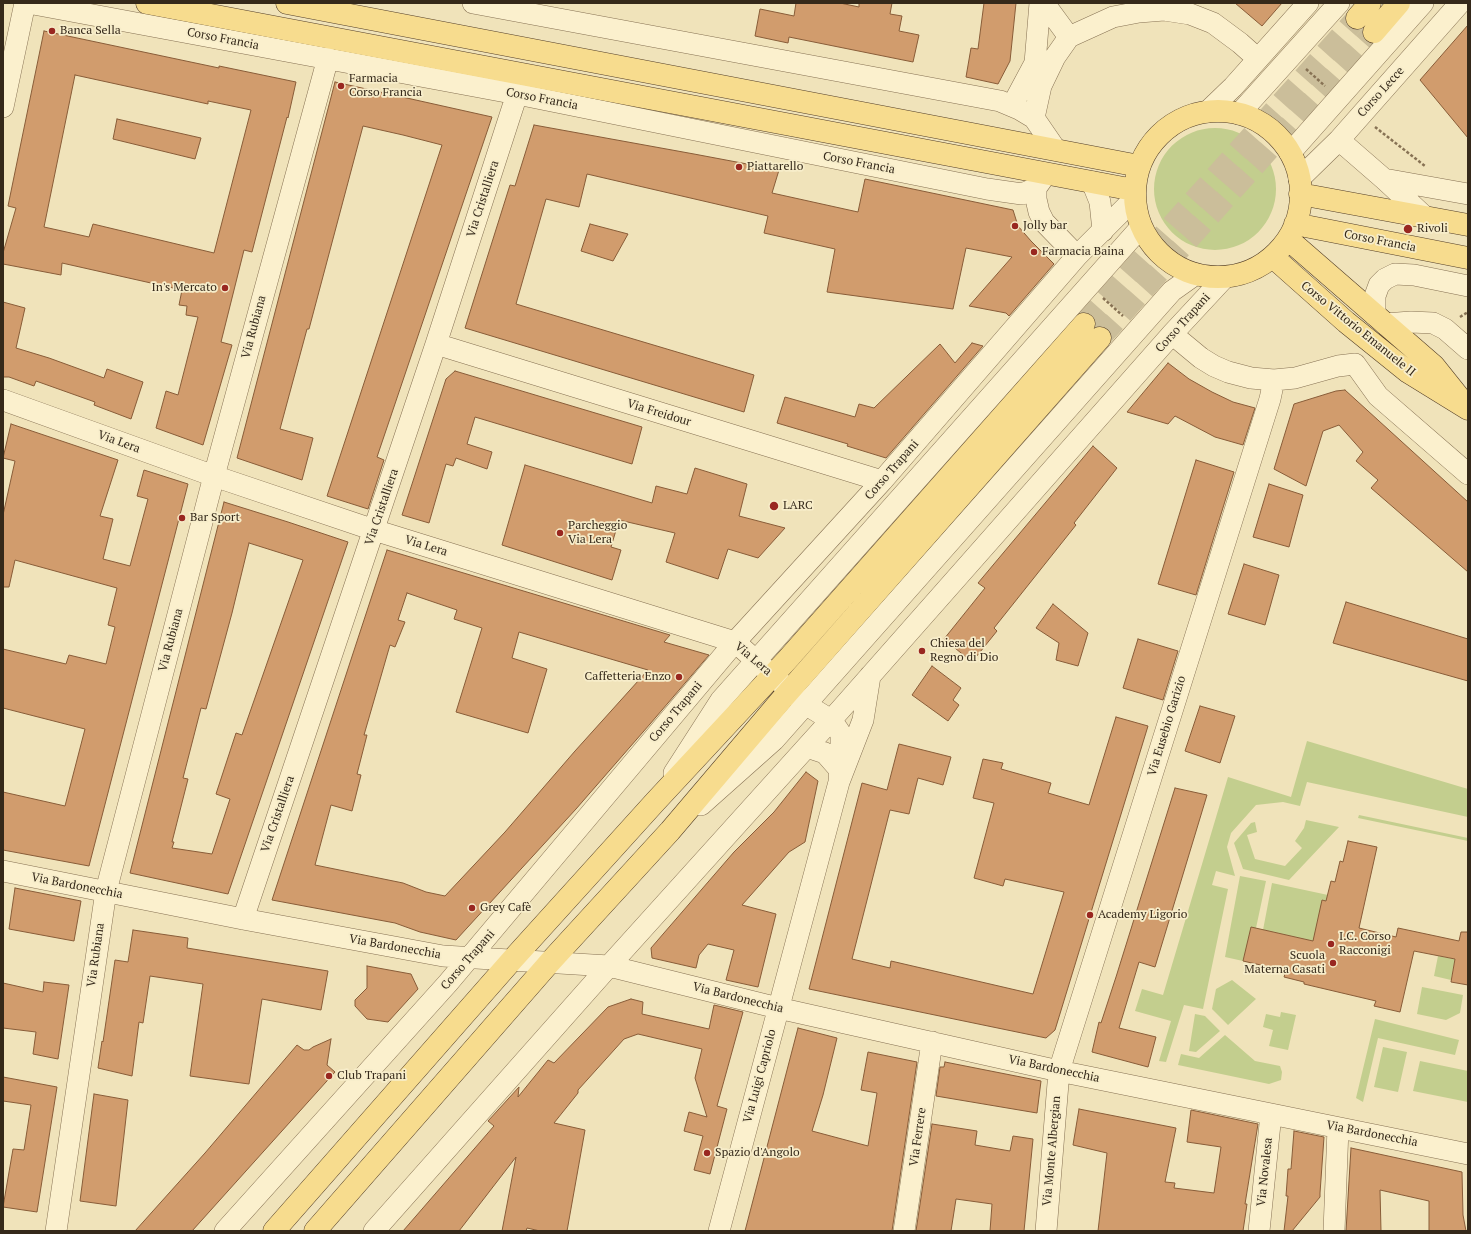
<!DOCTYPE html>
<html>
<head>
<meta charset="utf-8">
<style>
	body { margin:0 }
	#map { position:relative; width:1471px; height:1234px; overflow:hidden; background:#f0e3ba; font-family:"PT Serif",serif }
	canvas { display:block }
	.frame { position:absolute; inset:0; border:4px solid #35291a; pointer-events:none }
</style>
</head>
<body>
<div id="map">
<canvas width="1471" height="1234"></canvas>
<div class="frame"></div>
</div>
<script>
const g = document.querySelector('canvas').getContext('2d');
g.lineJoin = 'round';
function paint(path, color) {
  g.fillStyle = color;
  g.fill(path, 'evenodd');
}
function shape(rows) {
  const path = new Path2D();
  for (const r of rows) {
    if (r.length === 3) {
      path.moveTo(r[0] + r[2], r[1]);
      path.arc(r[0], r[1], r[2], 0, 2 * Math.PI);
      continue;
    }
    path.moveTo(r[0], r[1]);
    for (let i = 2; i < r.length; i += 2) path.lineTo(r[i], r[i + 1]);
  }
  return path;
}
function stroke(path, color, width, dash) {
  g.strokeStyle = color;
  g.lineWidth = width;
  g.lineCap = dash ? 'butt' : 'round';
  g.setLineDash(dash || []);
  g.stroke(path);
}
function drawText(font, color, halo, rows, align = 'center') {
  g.font = font + ' "PT Serif",serif';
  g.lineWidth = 3.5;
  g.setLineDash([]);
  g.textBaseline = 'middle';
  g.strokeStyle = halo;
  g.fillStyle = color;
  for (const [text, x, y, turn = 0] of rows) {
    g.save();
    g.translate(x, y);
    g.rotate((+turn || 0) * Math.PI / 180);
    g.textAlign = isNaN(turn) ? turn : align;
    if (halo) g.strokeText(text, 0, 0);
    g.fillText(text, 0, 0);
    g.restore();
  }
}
paint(shape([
	[1215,189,61],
	[1307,741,1468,789,1468,817,1307,782,1300,806,1283,802,1256,805,1231,833,1227,847,1235,876,1216,871,1212,885,1228,889,1203,1009,1184,1005,1166,1062,1159,1061,1171,1021,1135,1011,1142,989,1163,995,1228,777,1291,797],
	[1359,815,1468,838,1468,841,1358,818],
	[1306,820,1339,827,1289,880,1243,869,1234,843,1251,823,1255,822,1257,832,1247,835,1255,859,1285,866,1302,848,1295,841,1304,828],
	[1240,876,1266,881,1256,928,1243,961,1225,957],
	[1272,883,1328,895,1327,901,1322,900,1321,943,1263,930],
	[1438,956,1455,959,1451,980,1434,976],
	[1232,980,1256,999,1228,1025,1212,1009,1216,989],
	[1422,987,1463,995,1460,1013,1446,1020,1417,1014],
	[1281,1012,1296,1015,1288,1050,1269,1046,1273,1030,1263,1027,1266,1014,1280,1017],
	[1195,1014,1205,1016,1220,1031,1196,1052,1189,1051],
	[1375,1019,1459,1040,1455,1055,1378,1038,1363,1102,1356,1098],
	[1225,1035,1255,1061,1280,1066,1282,1072,1281,1080,1269,1084,1178,1065,1181,1054,1199,1058],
	[1383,1047,1407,1052,1398,1092,1374,1087],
	[1420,1061,1468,1071,1468,1102,1413,1091]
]), '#c3ce8e');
const building = shape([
	[796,3,840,3,859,7,859,3,892,3,890,14,902,16,899,31,919,35,913,62,789,37,788,43,755,36,760,9,794,16,796,3],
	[984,3,1016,3,1010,61,998,84,966,77,971,48,978,49,984,3],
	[1235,3,1282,3,1262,26,1235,3],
	[1468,25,1468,138,1420,80,1468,25],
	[44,31,219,68,219,66,296,82,288,118,287,117,252,252,244,250,221,342,232,345,203,445,156,428,166,391,178,395,198,317,186,315,187,306,179,305,182,290,62,263,61,275,3,264,3,253,16,208,8,206,44,31],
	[75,75,208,104,208,101,251,110,214,253,93,224,89,237,44,227,75,75],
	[335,82,492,117,377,457,384,460,368,509,327,496,442,145,403,135,363,126,309,329,307,329,280,429,313,438,302,480,237,458,335,82],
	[117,119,201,138,195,159,113,139,117,119],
	[534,125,694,154,779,170,772,193,858,212,865,179,1013,210,1018,226,1031,241,1054,264,1009,316,1006,313,969,306,1012,257,966,248,953,309,827,292,835,249,764,233,768,216,587,174,579,207,546,199,516,304,754,375,744,412,465,328,510,185,515,186,534,125],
	[590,224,628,234,613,261,581,251,590,224],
	[3,302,25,308,16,348,49,358,104,378,107,369,143,382,131,419,94,405,95,402,36,381,34,386,9,377,3,377,3,302],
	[972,343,983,346,886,458,847,446,848,444,777,423,785,397,855,417,859,404,874,408,940,344,955,363,972,343],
	[1168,363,1189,379,1212,392,1233,402,1255,408,1243,445,1215,437,1175,416,1168,424,1127,412,1168,363],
	[455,371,642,427,632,464,475,417,467,444,492,452,487,469,456,458,453,466,446,464,429,523,402,515,446,379,455,371],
	[1345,390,1468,502,1468,572,1371,488,1378,480,1356,461,1363,452,1339,425,1323,431,1306,486,1274,469,1294,404,1336,391,1345,390],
	[11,424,118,460,100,516,113,519,103,559,130,566,148,499,137,496,144,470,188,484,89,866,3,850,3,792,65,806,85,729,3,708,3,649,66,664,69,655,106,664,115,627,108,625,117,588,15,560,9,587,3,587,3,515,15,461,3,458,11,424],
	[1093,446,1117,468,1074,523,1076,525,994,628,997,631,972,662,944,639,985,588,978,583,1093,446],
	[1196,460,1234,472,1196,595,1158,584,1196,460],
	[525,465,652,503,656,486,687,494,695,468,747,484,739,516,785,528,758,558,728,549,718,579,666,562,675,533,619,520,611,547,621,550,612,580,502,545,525,465],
	[1269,484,1303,495,1289,547,1253,537,1269,484],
	[224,502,288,522,348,542,228,894,130,873,224,502],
	[249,543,303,560,242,735,236,733,216,794,230,799,212,854,172,848,174,842,172,842,188,779,183,778,201,708,206,709,232,613,249,543],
	[387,550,670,635,664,642,709,655,650,724,576,809,456,940,420,932,395,923,272,900,387,550],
	[407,593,457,610,454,619,482,628,456,712,528,733,547,669,512,658,519,632,648,670,575,751,505,832,445,896,426,892,403,883,315,865,331,805,352,811,361,775,357,774,367,735,364,735,390,645,395,647,405,622,398,620,407,593],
	[1244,564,1279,575,1265,625,1228,614,1244,564],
	[1346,602,1468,639,1468,681,1333,643,1346,602],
	[1053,604,1088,633,1078,666,1056,660,1059,643,1036,628,1053,604],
	[1138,639,1178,651,1163,700,1123,688,1138,639],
	[932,666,961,688,953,700,959,705,948,721,912,695,932,666],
	[1200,706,1235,716,1220,763,1185,751,1200,706],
	[1116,717,1148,726,1055,1030,1046,1038,809,989,862,783,887,790,899,744,951,757,943,785,918,778,909,814,890,810,852,959,890,968,891,961,1033,994,1064,892,1005,879,1003,886,974,878,994,803,973,798,983,759,1003,763,1001,769,1051,783,1048,793,1089,805,1116,717],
	[806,772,818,781,805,842,789,852,742,905,776,914,758,987,726,980,734,950,708,944,699,955,696,968,652,958,651,948,734,852,774,812,806,772],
	[1175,788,1207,795,1155,967,1139,962,1119,1028,1156,1037,1148,1067,1092,1052,1099,1022,1101,1023,1116,977,1175,788],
	[1348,841,1377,847,1359,928,1396,937,1398,928,1459,941,1461,932,1468,932,1468,985,1451,982,1455,959,1414,951,1400,1012,1374,1006,1376,1001,1304,984,1304,982,1284,977,1285,974,1264,969,1265,966,1243,961,1251,927,1313,941,1322,900,1326,901,1331,881,1335,882,1340,861,1343,862,1348,841],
	[15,888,81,901,74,941,9,929,15,888],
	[133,930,188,938,187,948,328,971,321,1010,262,999,249,1084,190,1076,203,984,150,976,143,1023,139,1022,132,1076,98,1068,102,1041,103,1042,115,960,128,962,133,930],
	[367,966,411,974,418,989,388,1022,367,1019,355,1006,355,1000,367,988,367,966],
	[44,982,69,985,58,1059,33,1054,36,1032,3,1028,3,983,43,992,44,982],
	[631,999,643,1002,642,1014,709,1029,714,1005,743,1012,717,1106,727,1109,710,1174,694,1170,703,1136,684,1131,689,1112,707,1117,695,1078,702,1049,638,1034,624,1039,578,1090,578,1093,554,1123,585,1130,567,1231,540,1231,527,1228,526,1231,502,1231,516,1157,459,1231,403,1231,494,1126,488,1121,519,1087,518,1097,548,1060,554,1063,608,1007,631,999],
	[798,1028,837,1038,823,1095,812,1131,868,1146,877,1093,861,1090,868,1052,917,1062,892,1231,745,1231,798,1028],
	[331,1039,327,1065,335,1072,192,1231,135,1231,205,1153,297,1045,304,1050,309,1050,313,1047,331,1039],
	[945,1062,1041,1081,1037,1113,936,1096,940,1067,944,1067,945,1062],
	[3,1077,57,1087,37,1212,3,1207,13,1149,24,1150,31,1105,3,1101,3,1077],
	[94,1094,128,1100,116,1206,80,1201,94,1094],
	[1079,1109,1176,1128,1165,1182,1175,1183,1174,1188,1214,1193,1221,1147,1187,1142,1191,1110,1258,1124,1245,1204,1247,1204,1243,1231,1098,1231,1107,1153,1073,1145,1079,1109],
	[932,1124,977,1131,975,1145,1010,1151,1013,1136,1033,1139,1024,1231,990,1231,992,1204,956,1199,951,1231,916,1231,932,1124],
	[1294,1131,1324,1137,1320,1193,1320,1197,1292,1231,1284,1231,1288,1196,1286,1196,1288,1169,1291,1169,1294,1131],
	[1351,1148,1462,1172,1463,1215,1466,1231,1429,1231,1429,1201,1380,1190,1381,1231,1346,1231,1351,1148]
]);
paint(building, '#d19c6d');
stroke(building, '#885c38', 1);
stroke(shape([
	[1084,324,1357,18],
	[1100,338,1374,32]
]), '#cbbe9a', 22, [22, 11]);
const minor = shape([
	[28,3,517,94,987,189,1022,194,1036,188,1046,174],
	[473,3,1000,101,1019,109,1034,118],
	[1044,3,1069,37],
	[1012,106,1035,63,1040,3],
	[3,107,25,3],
	[1207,112,1233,87,1308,3],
	[1239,114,1339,3],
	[1339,140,1384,179,1468,194],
	[1056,150,1034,118,1041,86,1055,57,1069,37,1113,17,1139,12,1164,10,1190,14,1213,23,1240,43,1258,59],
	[1290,153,1423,3],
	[1299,179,1339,140,1460,3],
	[1384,179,1424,216],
	[1092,182,1100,202,1103,231],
	[1036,188,1036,199,1039,212,1044,222,1077,256],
	[1375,315,1375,296,1379,285,1385,279,1395,274,1414,275,1468,286],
	[1385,324,1411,322,1433,323,1445,329,1468,349],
	[1172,334,1201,358,1214,366,1228,372,1251,378,1274,380,1295,378,1338,366,1355,364],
	[436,344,882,481],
	[1355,364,1378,396,1468,474],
	[3,400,214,476,374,530,735,642,805,704,831,720,839,731,841,734,841,751,839,782],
	[807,747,825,753,839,769],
	[674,773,721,700,1141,227],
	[701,805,774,740,1172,291,1196,274],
	[3,871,243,919,443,956,609,966,778,1008,1059,1071,1468,1154],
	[243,919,436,344,517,94],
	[56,1231,106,891,214,476,328,58],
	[225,1231,448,983,735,642,882,481,1077,256,1134,199],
	[374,1231,609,966,841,709,1172,334,1225,277],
	[719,1231,839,782,863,720,870,676],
	[904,1231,932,1042],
	[1046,1231,1059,1071,1270,399,1274,380],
	[1259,1231,1271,1114],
	[1334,1231,1338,1128]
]);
const major = shape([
	[147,3,1134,190],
	[287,3,1139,166],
	[1357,18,1370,3],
	[1374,32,1399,3],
	[1218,194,83],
	[1300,194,1468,225],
	[1295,224,1468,258],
	[1289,240,1434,366,1458,396],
	[1274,258,1346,322,1408,372,1468,409],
	[274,1231,512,960,655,802,787,660,1084,324],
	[315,1231,550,962,670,831,783,698,1100,338]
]);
stroke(minor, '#877254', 22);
stroke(major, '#543f29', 23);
stroke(shape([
	[1306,69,1325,86],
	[1375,127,1425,166],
	[1103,298,1123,316],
	[1460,317,1468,312]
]), '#877254', 2.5, [3, 2]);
stroke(minor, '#fbf0cd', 21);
stroke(major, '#f7dc8e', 22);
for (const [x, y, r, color] of [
	[52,31,4,"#992720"],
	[341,86,4,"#992720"],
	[739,167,4,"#992720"],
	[1015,226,4,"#992720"],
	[1408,229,5,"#992720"],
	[1034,252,4,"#992720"],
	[225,288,4,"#992720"],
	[774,506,5,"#992720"],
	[182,518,4,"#992720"],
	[560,533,4,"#992720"],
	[922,651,4,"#992720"],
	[679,677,4,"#992720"],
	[472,908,4,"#992720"],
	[1090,915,4,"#992720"],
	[1331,944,4,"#992720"],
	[1333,963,4,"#992720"],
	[329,1076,4,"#992720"],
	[707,1153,4,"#992720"]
]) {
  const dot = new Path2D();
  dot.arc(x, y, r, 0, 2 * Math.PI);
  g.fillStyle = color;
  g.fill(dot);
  stroke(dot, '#f7edca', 1.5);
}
drawText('12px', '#35291a', '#f7edca', [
	["Banca Sella",60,31],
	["Farmacia",349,79],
	["Corso Francia",349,93],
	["Piattarello",747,167],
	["Jolly bar",1023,226],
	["Rivoli",1417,229],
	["Farmacia Baina",1042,252],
	["In's Mercato",217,288,"right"],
	["LARC",783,506],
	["Bar Sport",190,518],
	["Parcheggio",568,526],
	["Via Lera",568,540],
	["Chiesa del",930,644],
	["Regno di Dio",930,658],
	["Caffetteria Enzo",671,677,"right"],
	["Grey Cafè",480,908],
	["Academy Ligorio",1098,915],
	["I.C. Corso",1339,937],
	["Racconigi",1339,951],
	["Scuola",1325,956,"right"],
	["Materna Casati",1325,970,"right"],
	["Club Trapani",337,1076],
	["Spazio d'Angolo",715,1153]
], 'left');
drawText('12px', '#35291a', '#f7edca', [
	["Corso Francia",223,39,11],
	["Corso Lecce",1381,92,-48],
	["Corso Francia",542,99,11],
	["Corso Francia",859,163,11],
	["Via Cristalliera",483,199,-72],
	["Corso Francia",1380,241,11],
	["Corso Trapani",1183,323,-48],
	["Via Rubiana",254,327,-75],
	["Corso Vittorio Emanuele II",1358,329,39],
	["Via Freidour",659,413,17],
	["Via Lera",119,442,20],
	["Corso Trapani",892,470,-49],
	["Via Cristalliera",382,507,-71],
	["Via Lera",426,546,17],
	["Via Rubiana",171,640,-75],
	["Via Lera",753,659,40],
	["Corso Trapani",676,712,-50],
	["Via Eusebio Garizio",1167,726,-73],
	["Via Cristalliera",278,814,-71],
	["Via Bardonecchia",77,886,11],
	["Via Bardonecchia",395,947,10],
	["Via Rubiana",96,955,-82],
	["Corso Trapani",468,960,-49],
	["Via Bardonecchia",738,998,14],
	["Via Bardonecchia",1054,1069,12],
	["Via Luigi Capriolo",760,1076,-75],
	["Via Bardonecchia",1372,1134,11],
	["Via Ferrere",918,1137,-82],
	["Via Monte Albergian",1052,1151,-85],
	["Via Novalesa",1265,1172,-84]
]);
</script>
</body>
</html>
